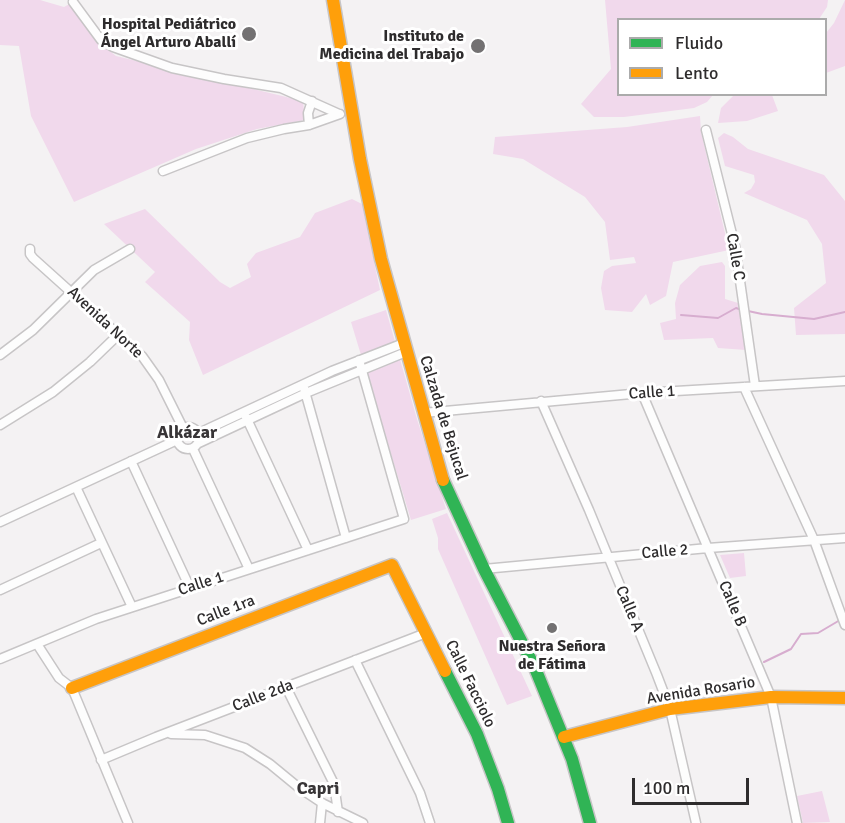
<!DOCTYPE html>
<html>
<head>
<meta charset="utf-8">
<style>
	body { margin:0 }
	#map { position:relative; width:845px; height:823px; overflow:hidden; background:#f4f2f3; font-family:Signika,sans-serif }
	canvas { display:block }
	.legend { position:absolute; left:617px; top:18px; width:210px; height:78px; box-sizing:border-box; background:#fff; border:2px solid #ababab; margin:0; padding:8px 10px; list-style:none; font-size:18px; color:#2e2c2d }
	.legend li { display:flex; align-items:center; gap:12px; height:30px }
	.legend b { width:30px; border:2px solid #ababab }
	.scale { position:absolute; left:632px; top:778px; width:117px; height:27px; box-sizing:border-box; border:3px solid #2e2c2d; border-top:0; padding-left:8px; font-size:18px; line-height:21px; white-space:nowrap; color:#2e2c2d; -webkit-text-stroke:4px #fff; paint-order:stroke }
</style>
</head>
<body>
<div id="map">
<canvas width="845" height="823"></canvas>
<ul class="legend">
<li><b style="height:8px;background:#30b455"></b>Fluido</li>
<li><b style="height:8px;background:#ff9f0a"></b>Lento</li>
</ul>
<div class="scale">100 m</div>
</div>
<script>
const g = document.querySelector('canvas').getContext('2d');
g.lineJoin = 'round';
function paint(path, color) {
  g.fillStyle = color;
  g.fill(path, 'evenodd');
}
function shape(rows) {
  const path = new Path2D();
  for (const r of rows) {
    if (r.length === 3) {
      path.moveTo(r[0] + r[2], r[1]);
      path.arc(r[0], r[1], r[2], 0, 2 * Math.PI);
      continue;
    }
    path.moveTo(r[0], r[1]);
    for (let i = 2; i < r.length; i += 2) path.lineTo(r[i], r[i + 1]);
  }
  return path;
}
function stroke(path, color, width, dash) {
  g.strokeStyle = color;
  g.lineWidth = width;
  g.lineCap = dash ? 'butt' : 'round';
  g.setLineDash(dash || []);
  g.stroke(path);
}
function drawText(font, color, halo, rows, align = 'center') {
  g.font = font + ' Signika,sans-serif';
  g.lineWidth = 6;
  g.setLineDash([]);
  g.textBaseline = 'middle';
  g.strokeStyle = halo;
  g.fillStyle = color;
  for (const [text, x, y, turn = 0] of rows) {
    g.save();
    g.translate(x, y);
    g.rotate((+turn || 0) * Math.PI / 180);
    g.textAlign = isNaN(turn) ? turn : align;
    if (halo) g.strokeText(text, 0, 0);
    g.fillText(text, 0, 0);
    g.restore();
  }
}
paint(shape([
	[0,0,40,0,64,7,73,2,101,44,116,56,303,101,305,120,257,129,196,149,74,202,31,116,19,46,0,45],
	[605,0,828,0,827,7,819,19,618,20,618,94,713,95,707,102,694,108,624,117,594,117,581,104,611,69],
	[845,0,845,66,826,73,826,33,834,23],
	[735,94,772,95,778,111,747,121,718,123,721,108],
	[700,116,701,132,729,250,673,262,666,296,650,305,646,294,632,312,605,310,601,288,604,271,612,266,636,263,634,257,610,260,605,222,585,197,523,159,493,154,495,137,627,127],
	[724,133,733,137,748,149,824,175,845,201,845,334,796,335,794,308,826,283,822,244,807,220,744,193,751,189,755,182,754,175,725,166,718,138],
	[352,199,362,204,380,290,203,375,189,340,190,322,145,282,155,272,104,224,145,209,220,282,230,288,251,277,247,264,256,253,300,237,315,213],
	[722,262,725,266,725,299,738,303,746,350,718,348,713,338,664,340,660,323,676,319,675,303,680,285,700,266],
	[386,310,417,419,446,509,411,520,351,322],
	[447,513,532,696,507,705,438,549,438,538,432,519],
	[744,553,746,576,730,578,720,555],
	[822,791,830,822,803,823,797,796]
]), '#f1d9ec');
stroke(shape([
	[748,311,762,314,814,319,845,312],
	[681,315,718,318,736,308,742,310],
	[764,662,791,649,801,634,818,633,840,620]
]), '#d7adcf', 2);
const street = shape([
	[73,2,101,40,113,47,172,68,224,79,281,88,339,114],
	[309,125,308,113,312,101],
	[706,130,735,246,755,386],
	[163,171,247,138,284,129,309,125,340,114],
	[30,249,30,254,33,258,142,356,159,380,183,428],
	[0,355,33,330,94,270,130,249],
	[744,387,814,540,845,625],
	[304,388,346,538],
	[642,393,771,697,797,823],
	[541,401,589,510,657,675,670,709,696,823],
	[423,413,642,393,845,381],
	[246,417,308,550],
	[0,425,53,392,90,362,119,334],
	[188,438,11],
	[199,433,332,371,404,343],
	[199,443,306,393,406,352],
	[193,449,249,569],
	[131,461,190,588],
	[76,487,132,607],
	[0,522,177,440],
	[484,569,708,548,845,538],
	[0,590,101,543],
	[37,644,59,678,72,688,128,823],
	[0,659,96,619,404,519,359,360],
	[355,660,420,793,430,823],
	[286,687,334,784,338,812],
	[171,734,205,735,245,748,270,764,298,787,322,803,363,823],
	[101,760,156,737,426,633],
	[320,823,322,803]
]);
const fast = shape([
	[443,480,484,569,535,668,572,759,590,823],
	[445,671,477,734,498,789,508,823]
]);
const slow = shape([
	[333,0,360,159,381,259,443,480],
	[72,688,392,565,445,671],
	[564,737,670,709,771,697,845,698]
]);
stroke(street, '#c7c5c6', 11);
stroke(fast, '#c7c5c6', 15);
stroke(slow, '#c7c5c6', 15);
stroke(street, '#fdfdfd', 8);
stroke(fast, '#30b455', 12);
stroke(slow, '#ff9f0a', 12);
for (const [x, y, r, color] of [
	[249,34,8,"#737172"],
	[478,46,8,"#737172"],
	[552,628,6,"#737172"]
]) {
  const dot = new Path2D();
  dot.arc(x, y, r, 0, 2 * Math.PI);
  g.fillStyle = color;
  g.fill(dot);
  stroke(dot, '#fff', 2);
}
drawText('bold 16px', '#2e2c2d', '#fff', [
	["Hospital Pediátrico",236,25],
	["Ángel Arturo Aballí",236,43],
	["Instituto de",464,37],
	["Medicina del Trabajo",464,55],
	["Nuestra Señora",552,647,"center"],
	["de Fátima",552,665,"center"]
], 'right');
drawText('16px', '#2e2c2d', '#fff', [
	["Calle C",735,257,80],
	["Avenida Norte",105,323,43],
	["Calle 1",652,393,-4],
	["Calzada de Bejucal",443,418,73],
	["Calle 2",665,552,-5],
	["Calle 1",201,584,-18],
	["Calle B",732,604,67],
	["Calle A",629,609,67],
	["Calle 1ra",226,611,-21],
	["Calle Facciolo",470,684,64],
	["Avenida Rosario",701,691,-9],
	["Calle 2da",263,696,-21]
]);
drawText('bold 18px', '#383537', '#fff', [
	["Alkázar",187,433],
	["Capri",318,789]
]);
</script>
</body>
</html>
